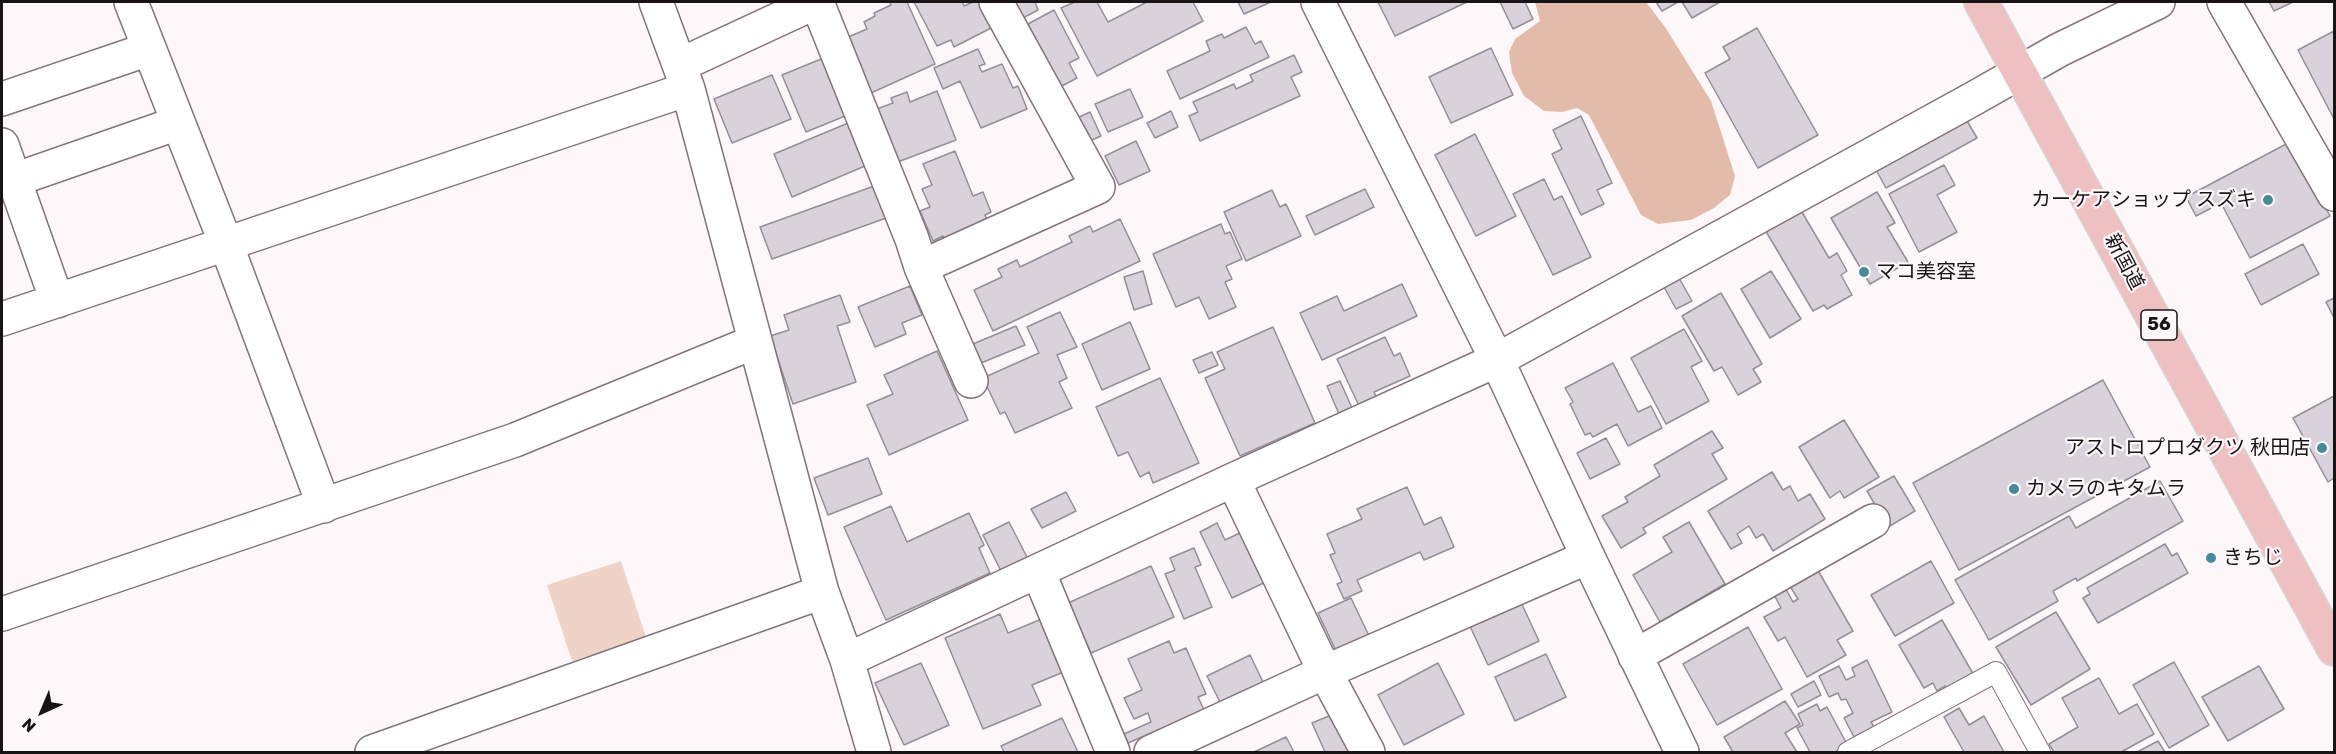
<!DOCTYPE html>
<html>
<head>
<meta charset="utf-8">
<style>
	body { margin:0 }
	#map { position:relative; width:2336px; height:754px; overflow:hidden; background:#fef7fa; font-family:Rubik,sans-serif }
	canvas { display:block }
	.frame { position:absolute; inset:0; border:3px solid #181315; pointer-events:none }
	.north { position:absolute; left:12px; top:682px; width:60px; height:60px; -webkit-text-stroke:4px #fef7fa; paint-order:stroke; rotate:224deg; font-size:16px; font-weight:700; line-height:24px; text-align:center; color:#181315 }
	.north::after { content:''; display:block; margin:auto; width:21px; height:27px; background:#181315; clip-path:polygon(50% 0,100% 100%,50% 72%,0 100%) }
</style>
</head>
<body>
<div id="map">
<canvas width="2336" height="754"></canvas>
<div class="frame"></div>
<div class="north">N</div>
</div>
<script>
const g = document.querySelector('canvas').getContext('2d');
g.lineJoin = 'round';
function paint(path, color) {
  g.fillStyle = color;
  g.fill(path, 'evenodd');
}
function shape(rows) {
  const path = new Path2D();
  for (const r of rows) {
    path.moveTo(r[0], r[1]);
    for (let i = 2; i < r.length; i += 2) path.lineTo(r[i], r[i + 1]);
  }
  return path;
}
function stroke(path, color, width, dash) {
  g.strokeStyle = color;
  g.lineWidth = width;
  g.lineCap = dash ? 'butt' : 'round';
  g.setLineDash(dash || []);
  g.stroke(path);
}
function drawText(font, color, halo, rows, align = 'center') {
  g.font = font + ' Rubik,"Noto Sans JP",sans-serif';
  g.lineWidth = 4.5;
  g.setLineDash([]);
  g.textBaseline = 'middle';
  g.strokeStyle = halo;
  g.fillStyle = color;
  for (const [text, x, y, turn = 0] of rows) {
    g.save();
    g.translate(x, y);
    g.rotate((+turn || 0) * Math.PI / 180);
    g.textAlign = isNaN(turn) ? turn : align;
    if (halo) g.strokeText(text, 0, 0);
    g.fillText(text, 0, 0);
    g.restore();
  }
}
paint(shape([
	[621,561,646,637,572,661,547,585]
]), '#efd3c6');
paint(shape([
	[1535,2,1646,2,1665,27,1711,101,1735,176,1730,195,1714,208,1691,220,1658,224,1641,215,1589,115,1577,108,1562,112,1544,111,1524,96,1512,73,1509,52,1515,39,1540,21]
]), '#e3bbaa');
const building = shape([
	[890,2,907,2,935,64,871,93,846,38,867,29,864,22,875,16,874,13,891,5,890,2],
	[914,2,962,2,964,6,973,2,985,2,997,25,954,47,951,40,937,46,914,2],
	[1012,2,1035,2,1038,10,1021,19,1012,2],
	[1075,2,1097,2,1108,22,1147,2,1193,2,1203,21,1097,76,1061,8,1075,2],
	[1238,2,1271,2,1244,14,1238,2],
	[1378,2,1467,2,1395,36,1378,2],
	[1500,2,1525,2,1533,19,1513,29,1500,2],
	[1656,2,1678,2,1662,11,1656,2],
	[1682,2,1720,2,1692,18,1682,2],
	[2269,2,2293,2,2274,11,2269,2],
	[1054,10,1079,58,1069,63,1077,78,1060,87,1028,24,1054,10],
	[1246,27,1255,44,1261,41,1269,57,1180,99,1167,71,1210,51,1206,41,1222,34,1224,38,1246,27],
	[1757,28,1818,135,1758,168,1705,73,1730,59,1723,47,1757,28],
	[2334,31,2334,119,2298,50,2334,31],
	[1491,48,1513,95,1451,123,1429,77,1491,48],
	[978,49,985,64,979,66,982,72,1002,64,1013,88,1018,86,1027,109,981,128,960,81,943,89,934,68,978,49],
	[1294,55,1302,72,1291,77,1300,96,1200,141,1189,116,1198,112,1193,102,1234,84,1236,89,1253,81,1250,75,1294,55],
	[826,57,850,114,806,132,782,75,826,57],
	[772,75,791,119,732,143,714,99,772,75],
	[1130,89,1143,117,1108,132,1095,104,1130,89],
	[937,91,956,140,895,163,874,110,893,103,891,98,907,92,910,102,937,91],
	[1171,111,1178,127,1155,138,1147,123,1171,111],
	[1090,112,1101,136,1085,143,1073,120,1090,112],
	[1581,116,1612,183,1597,190,1604,204,1581,215,1552,154,1562,149,1553,130,1581,116],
	[1966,119,1977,138,1886,188,1875,168,1966,119],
	[853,121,872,163,792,197,774,154,853,121],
	[1475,134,1516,216,1476,236,1435,155,1475,134],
	[1136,141,1150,171,1119,185,1105,156,1136,141],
	[2290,142,2330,216,2250,258,2221,203,2196,216,2186,197,2290,142],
	[955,151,973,196,983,192,991,212,985,215,988,223,945,241,943,236,933,241,920,211,930,207,922,189,932,185,923,164,955,151],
	[1944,165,1955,185,1937,195,1957,232,1919,252,1889,194,1944,165],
	[1544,179,1554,200,1562,196,1591,257,1553,275,1513,194,1544,179],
	[877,185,889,217,772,259,760,227,877,185],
	[1365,189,1374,207,1315,235,1306,216,1365,189],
	[1272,190,1280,207,1286,204,1301,236,1246,261,1224,212,1272,190],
	[1877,192,1895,223,1887,227,1908,262,1870,284,1831,218,1877,192],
	[1799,207,1829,258,1837,253,1847,271,1841,275,1852,295,1827,309,1824,305,1813,311,1764,228,1799,207],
	[1120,219,1140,261,993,331,974,290,1002,277,998,269,1017,260,1020,267,1072,242,1069,236,1090,226,1093,232,1120,219],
	[1221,224,1225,234,1230,232,1242,259,1226,266,1232,279,1225,282,1236,307,1209,319,1199,297,1176,307,1153,254,1221,224],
	[2303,244,2319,274,2261,305,2245,274,2303,244],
	[1143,271,1152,304,1134,310,1124,277,1143,271],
	[1771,271,1801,319,1770,338,1741,289,1771,271],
	[1678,276,1692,301,1676,309,1663,285,1678,276],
	[1402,284,1417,316,1322,360,1300,313,1337,296,1344,311,1402,284],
	[910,286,922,315,902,323,906,334,875,347,858,307,910,286],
	[1721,293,1762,364,1753,369,1761,382,1738,395,1722,367,1714,371,1682,316,1721,293],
	[840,295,850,322,837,326,856,382,793,404,770,336,789,330,784,315,840,295],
	[2334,298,2334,318,2326,302,2334,298],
	[1060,312,1077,347,1057,355,1067,378,1059,382,1072,408,1015,433,1005,412,1000,414,983,378,1039,353,1027,327,1060,312],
	[1130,322,1150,369,1102,390,1082,344,1130,322],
	[1016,326,1025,345,981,363,973,344,1016,326],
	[1273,327,1315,423,1240,456,1205,378,1225,369,1217,352,1273,327],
	[1684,329,1702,361,1691,367,1709,401,1666,424,1631,358,1684,329],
	[1385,337,1394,356,1400,353,1410,376,1374,392,1378,400,1360,408,1337,359,1385,337],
	[937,351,968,420,889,455,867,405,893,394,884,375,937,351],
	[1212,352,1218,365,1199,373,1193,360,1212,352],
	[1613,363,1638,412,1651,406,1662,428,1628,446,1617,424,1593,437,1590,433,1585,435,1570,404,1573,402,1565,388,1613,363],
	[1160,378,1199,463,1153,483,1149,472,1140,477,1128,452,1118,456,1096,407,1160,378],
	[2103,380,2150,467,1959,570,1913,483,2103,380],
	[1340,381,1352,408,1339,414,1327,386,1340,381],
	[2334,396,2334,478,2328,482,2293,418,2334,396],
	[1844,420,1879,477,1844,498,1840,491,1830,498,1799,447,1844,420],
	[1712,431,1723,448,1712,454,1727,479,1643,528,1646,533,1621,548,1602,516,1628,502,1625,497,1660,476,1654,465,1712,431],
	[1606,438,1620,464,1590,479,1577,453,1606,438],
	[868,458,882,494,828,515,814,478,868,458],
	[1772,472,1783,490,1790,486,1798,501,1810,494,1825,519,1773,551,1763,534,1756,538,1749,526,1737,534,1742,543,1731,549,1708,511,1772,472],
	[1894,476,1915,511,1888,527,1867,491,1894,476],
	[2160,481,2183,521,2077,581,2076,578,2053,591,2058,601,1989,640,1955,580,2069,516,2076,528,2160,481],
	[1407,487,1424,525,1441,517,1454,547,1424,560,1420,552,1357,580,1362,591,1344,599,1337,584,1342,582,1330,555,1335,553,1327,534,1362,519,1357,509,1407,487],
	[1066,492,1076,511,1042,528,1031,509,1066,492],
	[891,506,907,542,969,513,984,545,979,548,990,573,886,620,844,527,891,506],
	[1009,522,1028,559,1002,573,983,535,1009,522],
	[1689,522,1725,584,1660,622,1633,575,1672,552,1663,537,1689,522],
	[1217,523,1225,540,1244,531,1268,581,1232,598,1200,532,1217,523],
	[2165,544,2172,556,2177,553,2188,573,2098,623,2083,598,2090,594,2087,588,2165,544],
	[1194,548,1201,565,1195,567,1212,607,1184,619,1165,574,1175,570,1170,558,1194,548],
	[1931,561,1954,603,1895,636,1871,595,1931,561],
	[1151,566,1174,617,1091,653,1068,603,1151,566],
	[1816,567,1853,631,1837,640,1846,655,1807,677,1785,637,1778,641,1764,617,1781,608,1771,589,1782,582,1793,602,1798,599,1788,583,1816,567],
	[1351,598,1371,640,1338,655,1318,613,1351,598],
	[1519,598,1539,641,1488,665,1468,622,1519,598],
	[2056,612,2090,669,2031,705,1996,647,2056,612],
	[1000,614,1008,633,1044,618,1066,671,1032,685,1041,705,983,729,945,638,1000,614],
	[1942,620,1975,677,1948,692,1945,686,1937,691,1933,683,1924,688,1899,645,1942,620],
	[1748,627,1782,689,1717,725,1683,664,1748,627],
	[1169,641,1174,653,1186,648,1206,694,1198,697,1204,710,1128,743,1124,734,1151,722,1148,713,1134,719,1124,698,1142,690,1128,659,1169,641],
	[1546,654,1566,697,1515,721,1495,677,1546,654],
	[1250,655,1264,684,1222,706,1207,676,1250,655],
	[1867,660,1892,712,1871,722,1874,727,1854,737,1844,718,1853,713,1846,699,1841,700,1838,693,1829,697,1819,676,1839,666,1846,680,1855,676,1852,668,1867,660],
	[2174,662,2209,725,2169,748,2133,685,2174,662],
	[921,663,949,725,904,745,875,683,921,663],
	[1438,663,1464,714,1404,745,1378,695,1438,663],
	[2259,666,2284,709,2228,741,2202,697,2259,666],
	[2099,678,2119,714,2137,704,2154,734,2121,752,2054,752,2049,744,2078,727,2062,698,2099,678],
	[1814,681,1821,695,1798,707,1791,694,1814,681],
	[1785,701,1800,724,1785,733,1797,752,1733,752,1724,737,1785,701],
	[1817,704,1820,711,1827,707,1848,746,1835,752,1810,752,1797,728,1803,725,1798,714,1817,704],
	[1959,708,1969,725,1984,716,2004,752,1964,752,1944,717,1959,708],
	[1341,711,1359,752,1325,752,1312,723,1341,711],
	[1062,718,1078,752,1004,752,1001,746,1062,718],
	[1286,737,1294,752,1254,752,1286,737],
	[2158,741,2165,752,2137,752,2158,741]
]);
paint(building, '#dad2db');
stroke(building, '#968e97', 1.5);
const service = shape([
	[1848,752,1996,672,2040,752]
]);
const minor = shape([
	[131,2,226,244,324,506],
	[656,2,688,89,822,592,847,660,874,752],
	[817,2,912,239,921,267,1098,187,996,2],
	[2224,2,2334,194],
	[680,65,816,2],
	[2,99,149,49],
	[2,145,57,301],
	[14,180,178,123],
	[921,267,971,381],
	[2,319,688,89],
	[1233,480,1325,672,1368,752],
	[1038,571,1113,752],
	[2,614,515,440,754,342],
	[1635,656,1873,521],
	[847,660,1233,480,1497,360,1971,100,2059,50,2158,2],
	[372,752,822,592],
	[1151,752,1325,672,1588,557]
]);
const tertiary = shape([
	[1318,2,1497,360,1588,557,1682,752]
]);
const primary = shape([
	[1981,2,2334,649]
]);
stroke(service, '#807579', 22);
stroke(minor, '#807579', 36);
stroke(tertiary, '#807579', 36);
stroke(primary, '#d5d5d5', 36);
stroke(service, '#fff', 20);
stroke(minor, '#fff', 33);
stroke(tertiary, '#fff', 33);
stroke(primary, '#efc0c2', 33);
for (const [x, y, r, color] of [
	[2268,200,6,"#478a9a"],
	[1864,272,6,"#478a9a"],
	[2322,448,6,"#478a9a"],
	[2014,489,6,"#478a9a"],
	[2211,558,6,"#478a9a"]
]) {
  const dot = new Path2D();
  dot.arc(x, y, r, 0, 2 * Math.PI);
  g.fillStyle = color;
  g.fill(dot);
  stroke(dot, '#fef7fa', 2);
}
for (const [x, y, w] of [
	[2159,325,36]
]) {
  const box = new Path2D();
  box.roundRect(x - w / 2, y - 15, w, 30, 4.5);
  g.fillStyle = '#fef7fa';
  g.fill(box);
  stroke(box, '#181315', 1.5);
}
drawText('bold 18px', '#181315', null, [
	["56",2159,325]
]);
drawText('20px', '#181315', '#fef7fa', [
	["カーケアショップ スズキ",2256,200,"right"],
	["マコ美容室",1876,272],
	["アストロプロダクツ 秋田店",2310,448,"right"],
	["カメラのキタムラ",2026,489],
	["きちじ",2223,558]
], 'left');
drawText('20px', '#181315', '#fef7fa', [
	["新国道",2124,262,62]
]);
</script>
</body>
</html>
